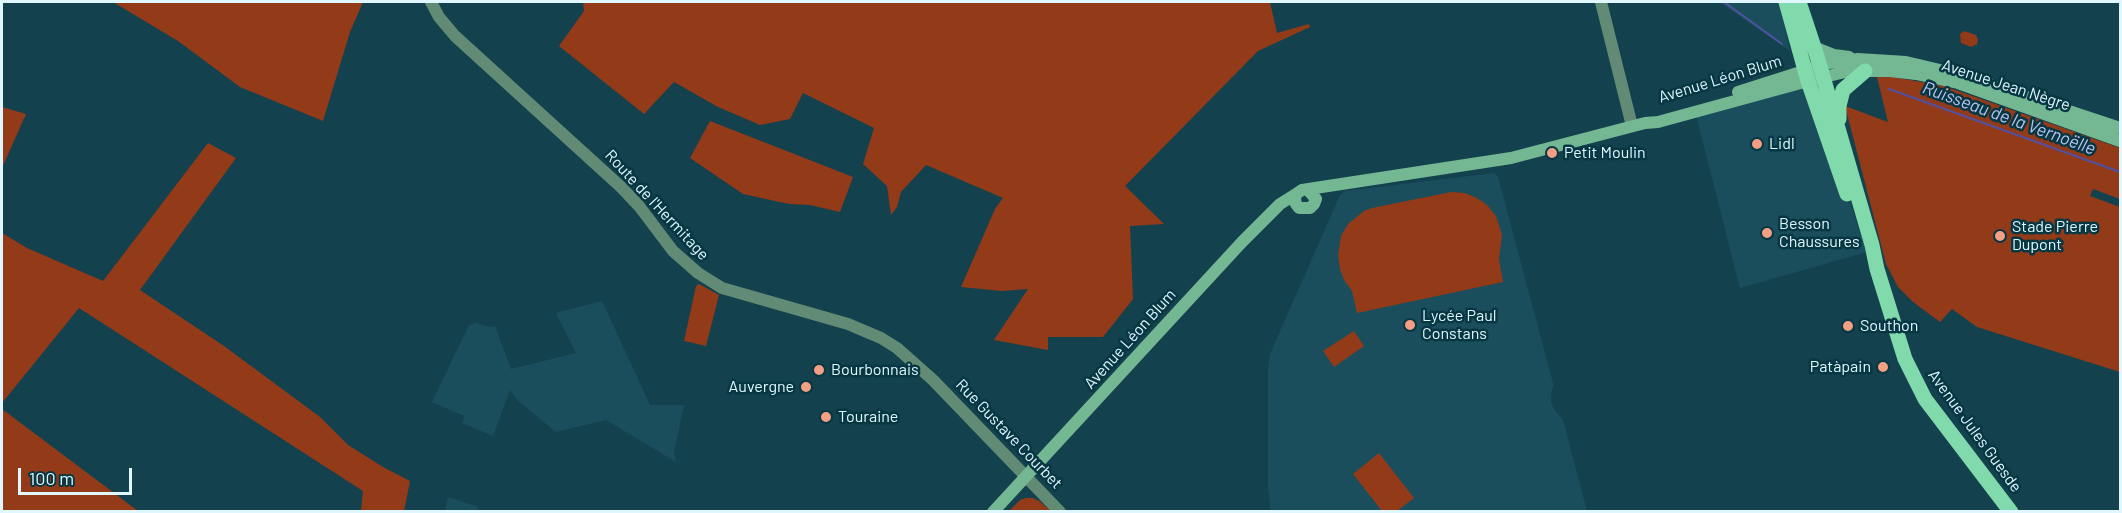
<!DOCTYPE html>
<html>
<head>
<meta charset="utf-8">
<style>
	body { margin:0 }
	#map { position:relative; width:2122px; height:513px; overflow:hidden; background:#14414e; font-family:Barlow,sans-serif }
	canvas { display:block }
	.frame { position:absolute; inset:0; border:3px solid #e0f7ff; pointer-events:none }
	.scale { position:absolute; left:18px; top:468px; width:114px; height:27px; box-sizing:border-box; border:3px solid #e0f7ff; border-top:0; padding-left:8px; font-size:18px; line-height:21px; white-space:nowrap; color:#e0f7ff; -webkit-text-stroke:4px #063743; paint-order:stroke }
</style>
</head>
<body>
<div id="map">
<canvas width="2122" height="513"></canvas>
<div class="frame"></div>
<div class="scale">100 m</div>
</div>
<script>
const g = document.querySelector('canvas').getContext('2d');
g.lineJoin = 'round';
function paint(path, color) {
  g.fillStyle = color;
  g.fill(path, 'evenodd');
}
function shape(rows) {
  const path = new Path2D();
  for (const r of rows) {
    path.moveTo(r[0], r[1]);
    for (let i = 2; i < r.length; i += 2) path.lineTo(r[i], r[i + 1]);
  }
  return path;
}
function stroke(path, color, width, dash) {
  g.strokeStyle = color;
  g.lineWidth = width;
  g.lineCap = dash ? 'butt' : 'round';
  g.setLineDash(dash || []);
  g.stroke(path);
}
function drawText(font, color, halo, rows, align = 'center') {
  g.font = font + ' Barlow,sans-serif';
  g.lineWidth = 5;
  g.setLineDash([]);
  g.textBaseline = 'middle';
  g.strokeStyle = halo;
  g.fillStyle = color;
  for (const [text, x, y, turn = 0] of rows) {
    g.save();
    g.translate(x, y);
    g.rotate((+turn || 0) * Math.PI / 180);
    g.textAlign = isNaN(turn) ? turn : align;
    if (halo) g.strokeText(text, 0, 0);
    g.fillText(text, 0, 0);
    g.restore();
  }
}
paint(shape([
	[1719,2,1779,2,1790,51],
	[1808,81,1867,252,1740,288,1696,115],
	[1494,173,1498,177,1554,387,1552,388,1551,402,1554,409,1563,420,1587,511,1271,512,1268,488,1268,370,1270,354,1340,195,1345,191],
	[602,301,650,405,684,405,674,452,676,462,606,420,556,432,517,400,510,390,493,436,462,423,464,416,432,402,469,325,476,323,489,327,495,326,511,369,576,353,556,313],
	[448,497,478,507,478,511,445,511]
]), '#1b4e5c');
paint(shape([
	[113,2,363,2,350,32,323,121,240,87,178,41],
	[583,2,1270,2,1277,33,1309,24,1310,27,1258,51,1125,186,1164,224,1130,226,1133,299,1103,337,1048,337,1048,350,994,340,1028,289,1002,291,961,287,995,209,1003,198,926,165,901,192,897,207,891,215,887,186,863,164,874,128,803,93,790,119,760,125,718,107,674,82,644,114,559,46,584,11],
	[1964,31,1976,35,1978,40,1977,44,1971,47,1961,43,1960,34],
	[1887,76,1944,86,2120,148,2120,199,2093,189,2090,196,2120,207,2120,372,1977,327,1952,309,1940,322,1913,302,1898,287,1886,264,1845,106,1888,122,1877,77],
	[2,107,26,114,2,168],
	[710,121,853,177,840,212,810,205,789,204,743,194,690,158],
	[208,143,236,158,140,290,224,346,320,417,348,445,383,467,410,481,404,511,361,511,363,491,79,308,2,403,2,233,27,248,103,281],
	[1451,192,1465,193,1477,198,1487,205,1496,216,1502,235,1499,259,1503,282,1357,313,1352,291,1344,280,1340,269,1338,255,1341,236,1348,224,1364,211,1372,208],
	[699,284,719,295,706,346,684,341,696,286],
	[1354,331,1364,346,1334,367,1323,351],
	[2,409,138,511,2,511],
	[1379,453,1414,498,1397,511,1382,511,1353,474],
	[1026,498,1033,498,1039,501,1051,511,1009,511,1020,500]
]), '#933a19');
stroke(shape([
	[1724,2,1782,44],
	[1889,89,2120,172]
]), '#5051a3', 2);
stroke(shape([
	[431,2,439,17,455,36,621,187,639,206,673,251,698,273,722,288,848,324,881,338,897,348,933,380,1060,512],
	[1601,2,1632,126]
]), '#618b74', 12);
stroke(shape([
	[1814,47,1834,55,1849,57],
	[1738,92,1829,63,1858,59,1906,62,1957,74,2120,128],
	[1308,190,1316,199,1314,204,1310,208,1299,208,1296,204,1295,199,1296,194,1302,190,1511,158,1645,123,1658,122,1808,81,1845,72,1865,71,1890,71,1916,74,1958,83,2120,141],
	[993,512,1242,242,1280,204,1296,194]
]), '#74b893', 12);
stroke(shape([
	[1786,2,1808,81,1847,194],
	[1799,2,1817,56,1872,245,1877,269,1905,359,1925,399,2011,512],
	[1839,119,1839,106,1843,90,1865,71]
]), '#81daab', 15);
for (const [x, y, r, color] of [
	[1757,144,6,"#f39f83"],
	[1552,153,6,"#f39f83"],
	[1767,233,6,"#f39f83"],
	[2000,236,6,"#f39f83"],
	[1410,325,6,"#f39f83"],
	[1848,326,6,"#f39f83"],
	[1883,367,6,"#f39f83"],
	[819,370,6,"#f39f83"],
	[806,387,6,"#f39f83"],
	[826,417,6,"#f39f83"]
]) {
  const dot = new Path2D();
  dot.arc(x, y, r, 0, 2 * Math.PI);
  g.fillStyle = color;
  g.fill(dot);
  stroke(dot, '#063743', 2);
}
drawText('16px', '#e0f7ff', '#063743', [
	["Avenue Léon Blum",1720,79,-17],
	["Avenue Jean Nègre",2006,85,18],
	["Route de l'Hermitage",657,205,47],
	["Avenue Léon Blum",1130,339,-48],
	["Avenue Jules Guesde",1975,431,54],
	["Rue Gustave Courbet",1009,434,46]
]);
drawText('16px', '#e0f7ff', '#063743', [
	["Lidl",1769,144],
	["Petit Moulin",1564,153],
	["Besson",1779,224],
	["Chaussures",1779,242],
	["Stade Pierre",2012,227],
	["Dupont",2012,245],
	["Lycée Paul",1422,316],
	["Constans",1422,334],
	["Southon",1860,326],
	["Patàpain",1871,367,"right"],
	["Bourbonnais",831,370],
	["Auvergne",794,387,"right"],
	["Touraine",838,417]
], 'left');
drawText('italic 18px', '#bdc3f0', '#063743', [
	["Ruisseau de la Vernoëlle",2009,118,20]
]);
</script>
</body>
</html>
